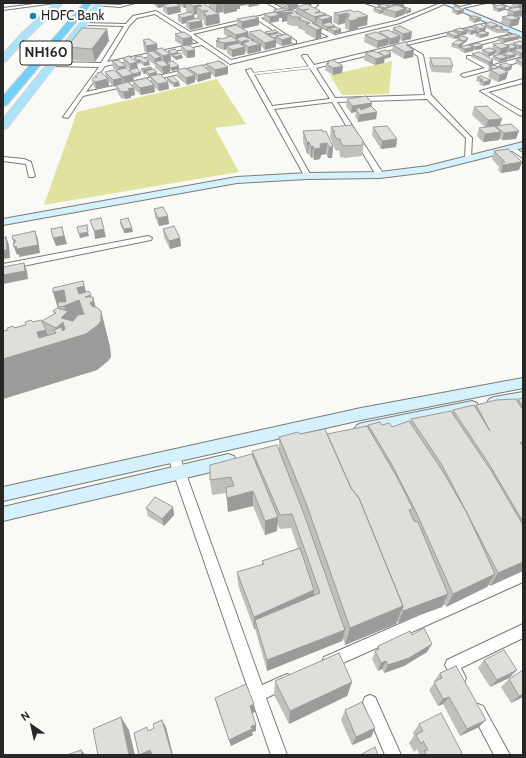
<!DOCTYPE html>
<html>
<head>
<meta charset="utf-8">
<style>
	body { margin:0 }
	#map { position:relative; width:526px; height:758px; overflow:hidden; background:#f9faf6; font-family:Cabin,sans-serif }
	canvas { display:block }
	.frame { position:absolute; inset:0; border:4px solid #262625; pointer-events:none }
	.north { position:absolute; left:12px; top:706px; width:40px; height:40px; -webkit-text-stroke:3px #fffffe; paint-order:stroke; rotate:326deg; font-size:11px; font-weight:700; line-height:16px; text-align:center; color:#262625 }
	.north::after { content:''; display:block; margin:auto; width:14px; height:18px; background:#262625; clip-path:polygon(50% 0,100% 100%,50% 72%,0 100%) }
</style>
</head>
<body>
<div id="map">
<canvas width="526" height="758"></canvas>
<div class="frame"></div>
<div class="north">N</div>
</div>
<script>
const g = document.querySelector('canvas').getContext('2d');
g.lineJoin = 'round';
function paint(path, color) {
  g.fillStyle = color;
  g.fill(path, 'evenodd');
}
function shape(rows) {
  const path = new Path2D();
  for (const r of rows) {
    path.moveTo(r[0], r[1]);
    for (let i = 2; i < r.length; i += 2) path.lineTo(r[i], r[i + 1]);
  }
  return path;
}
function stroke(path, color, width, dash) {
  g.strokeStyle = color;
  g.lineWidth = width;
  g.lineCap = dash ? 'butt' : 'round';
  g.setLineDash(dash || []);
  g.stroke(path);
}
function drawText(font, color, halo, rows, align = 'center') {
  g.font = font + ' Cabin,sans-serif';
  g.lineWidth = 4;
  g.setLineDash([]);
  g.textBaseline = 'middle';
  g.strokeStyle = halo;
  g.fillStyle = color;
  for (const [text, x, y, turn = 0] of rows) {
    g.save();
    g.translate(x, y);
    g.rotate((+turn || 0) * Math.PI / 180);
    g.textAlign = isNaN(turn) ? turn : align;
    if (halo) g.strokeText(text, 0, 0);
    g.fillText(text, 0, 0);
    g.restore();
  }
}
paint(shape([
	[392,61,389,94,342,95,330,75],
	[217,79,246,124,215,128,239,172,44,205,77,112]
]), '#e1e29d');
const lane = shape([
	[313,66,314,67,314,68,251,75,250,74,251,73,313,66]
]);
const street = shape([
	[42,3,55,3,3,10,3,8,42,3],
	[127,3,135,3,120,7,96,5,98,4,120,5,127,3],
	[267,3,272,3,286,10,312,5,309,3,315,3,318,5,314,8,290,12,288,14,285,13,261,18,296,41,296,43,294,44,256,19,193,34,231,60,329,37,308,25,308,23,312,23,335,35,396,21,441,3,447,3,400,23,230,64,202,45,105,66,86,92,220,62,223,64,83,96,68,118,63,117,99,67,53,66,50,64,53,62,101,63,124,26,84,25,82,23,126,24,133,16,156,11,190,32,281,11,267,3],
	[155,14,199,43,107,62,129,26,137,18,155,14],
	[365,3,379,5,393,3,379,8,365,3],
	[477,3,486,3,458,9,456,8,477,3],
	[492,3,498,3,523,13,523,16,492,3],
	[492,22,494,24,407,45,423,55,431,95,472,138,471,159,468,161,465,159,466,138,427,99,337,102,384,175,380,177,376,175,332,102,274,109,311,176,309,177,305,177,246,70,251,69,272,106,330,99,302,56,303,55,307,55,314,65,492,22],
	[402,47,418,56,425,95,335,98,316,68,402,47],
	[511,34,513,34,513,36,472,47,469,45,511,34],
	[467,56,471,56,490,66,523,57,523,61,464,77,461,75,462,74,485,68,467,58,467,56],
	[523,79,523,83,488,92,523,112,523,116,519,115,480,91,523,79],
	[509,147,513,147,523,153,523,158,509,149,509,147],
	[3,157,24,159,31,162,35,176,33,177,29,177,26,164,3,161,3,157],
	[148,236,152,238,151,240,3,270,3,264,148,236],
	[174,452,178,454,180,457,262,685,287,674,292,676,294,681,292,686,266,698,287,755,271,755,168,457,170,454,174,452],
	[523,570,523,582,334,667,329,669,324,667,322,662,324,657,523,570],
	[523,624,523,638,461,668,466,678,464,683,459,685,454,683,445,665,447,660,523,624],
	[370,695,375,697,401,755,385,755,363,702,365,697,370,695],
	[478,704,483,706,510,755,494,755,471,711,473,706,478,704]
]);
const secondary = shape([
	[442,3,450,3,523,33,523,38,442,3],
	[523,142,523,148,428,172,380,178,307,179,237,183,3,225,3,219,237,177,307,173,380,172,428,166,523,142],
	[523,378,523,388,361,420,3,501,3,487,361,408,523,378],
	[523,392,523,402,494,409,489,407,487,403,489,399,494,397,523,392],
	[472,401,477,403,479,407,477,411,472,413,362,435,357,433,354,429,357,425,362,423,472,401],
	[228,454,234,456,236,461,234,466,228,468,3,521,3,507,228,454]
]);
const primary = shape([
	[55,3,63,3,28,37,6,61,3,62,3,54,22,33,55,3],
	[96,3,104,3,7,128,3,129,3,119,96,3]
]);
const highway = shape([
	[84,3,92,3,7,105,3,106,3,96,84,3]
]);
stroke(lane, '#7b7c78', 1);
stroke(street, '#7b7c78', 2);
stroke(secondary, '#7b7c78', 2);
stroke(primary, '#d4d4d3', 2);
stroke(highway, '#d4d4d3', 2);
paint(lane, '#fff');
paint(street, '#fff');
paint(secondary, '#d5f1fe');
paint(primary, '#abe3fd');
paint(highway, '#73d0fc');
paint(shape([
	[153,3,203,3,209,7,209,3,261,3,259,3,259,5,249,7,246,5,240,6,240,9,237,9,237,11,224,14,223,12,217,13,220,23,206,26,204,24,204,20,202,20,197,17,197,14,194,15,195,19,203,27,190,30,186,27,186,23,182,24,178,21,178,15,188,13,186,12,186,8,184,8,180,6,181,12,168,15,163,11,163,7,158,8,154,5],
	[276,3,298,3,298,6,320,11,320,12,326,14,326,15,332,24,335,26,335,27,341,29,341,33,333,34,328,32,328,30,327,30,321,27,321,26,316,24,316,23,315,23,315,25,321,38,316,39,305,33,305,31,298,28,298,26,292,26,287,24,287,21,282,22,282,18,279,18,279,21,270,23,264,20,264,14,274,12,274,10,283,8,283,6,282,6],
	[296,9,296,12,291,10],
	[386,3,404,3,404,6,402,6,411,9,411,12,395,18,383,15,383,13,379,14,373,11,374,8,378,7,378,6,386,5],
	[512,3,523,3,523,8,521,9,523,10,523,12,522,16,517,17,518,25,509,27,501,23,502,17,507,16,508,9,514,8,511,7],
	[493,6,506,7,505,10,498,12,493,10],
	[453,9,463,13,457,15,452,12],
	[350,10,367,25,358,27,358,29,349,31,345,28,345,23,338,25,333,22,334,13],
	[469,17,481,18,480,21,474,23,469,20],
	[237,19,259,25,242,29,248,32,249,38,249,32,265,33,265,32,278,32,278,33,291,44,282,46,276,43,276,47,265,50,261,46,261,51,248,54,245,51,245,54,232,57,227,53,227,49,224,50,216,47,216,41,217,40,217,38,222,39,228,37,224,34,224,28,237,26],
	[485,24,503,27,502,29,509,30,508,33,497,33,492,31,492,30,491,30,486,28,485,31,484,31,489,33,488,36,480,38,475,36,476,33,471,35,467,33,467,34,460,36,459,38,454,39,446,36,447,33,453,32,454,30,464,30,465,28,473,28,474,25,484,26],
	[393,28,411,39,402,41,400,39,399,43,389,45,388,44,388,45,377,48,364,42,365,35,379,34,379,32,392,32],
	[107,29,109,41,95,62,70,60,67,47],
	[175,34,193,44,187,45,195,57,187,58,182,53,181,46,183,46,175,41],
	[498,37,519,39,503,43,497,40],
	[468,38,467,41,463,44,461,46,470,46,470,45,483,45,482,49,474,50,473,50,473,51,464,53,459,50,460,48,458,49,451,47,452,44,458,40,458,39],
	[143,40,158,49,168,53,168,51,178,52,178,53,183,58,176,60,173,58,173,57,171,56,171,61,166,62,179,66,179,69,172,71,170,70,170,72,163,74,155,68,155,65,147,59,147,53,144,51],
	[523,40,523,48,520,48,522,49,523,48,523,56,520,57,516,55,515,57,508,59,507,59,507,60,499,62,492,59,493,56,498,55,495,53,495,54,488,57,482,53,482,50,492,49,493,44,512,45,513,43,522,42,522,41],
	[393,45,409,45,409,47,413,57,404,59,392,52],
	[378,52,391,57,384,59,384,63,375,65,364,60,365,53,378,53],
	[472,54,493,60,493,64,488,65,471,57],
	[134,57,150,65,144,66,140,63,137,63,138,69,141,75,133,77,134,81,151,82,150,77,149,77,146,74,146,73,144,74,142,72,141,69,152,69,157,75,168,82,169,89,159,91,154,87,155,92,141,95,134,89,135,95,131,96,131,98,125,99,121,98,117,92,116,86,114,87,108,81,109,86,96,89,94,87,92,80,96,77,95,76,97,75,97,73,106,77,105,72,116,72,116,70,113,68,112,61,124,64,123,58,134,60],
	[126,66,130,70,129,71,126,68],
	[133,81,134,88,129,82],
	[430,58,453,66,451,73,432,72,429,65],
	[523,59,523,67,515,63,516,60],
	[327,62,342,73,333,75,325,70,326,64,327,63],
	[206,64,228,67,228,74,215,77,211,74,211,78,198,82,195,79,195,82,187,85,177,77,177,70,189,71,188,68,206,68],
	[499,65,512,66,511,70,506,71,508,72,506,79,498,82,488,77,490,71,488,70,489,67,498,67],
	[477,77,491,80,490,84,483,86,479,84,480,82,476,81],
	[167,78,180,86,174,87,167,81],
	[347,99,372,103,371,107,377,112,376,119,358,122,355,116,356,112,351,113,346,106],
	[474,107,502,119,500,125,516,139,502,140,499,138,499,140,483,142,477,136,479,128,485,127,472,115],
	[331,127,364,142,362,156,345,158,340,157,339,150,336,151,332,143,332,141,330,138],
	[373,127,397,139,396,147,381,149,372,135],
	[303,131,333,147,332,158,328,158,326,154,321,155,320,159,314,160,312,157,311,158,308,153,307,154,303,142],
	[494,151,522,162,519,170,501,173,498,170,499,167,492,159],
	[154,209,169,224,159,226,155,217],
	[120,220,133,232,124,233,120,224],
	[163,229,180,238,181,246,170,249,164,237],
	[83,281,86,292,91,297,93,297,95,307,101,311,110,347,111,357,108,361,97,370,3,399,3,331,33,322,45,328,42,321,54,314,53,311,58,309,53,292],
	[523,398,523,571,490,586,489,584,487,587,446,607,444,602,442,607,398,623,397,621,396,624,345,645,343,638,342,641,267,671,256,632,255,629,254,629,238,585,237,572,262,565,262,561,298,548,291,528,280,529,277,524,277,531,265,535,253,506,228,512,226,493,212,495,210,480,253,454,252,451,279,450,279,437,300,434,327,434,368,427,368,425,382,425,392,427,410,422,411,419,452,412,453,410,475,407,476,405,517,400,518,399],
	[173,507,174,515,164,526,148,516,146,508],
	[412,635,432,644,427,652,404,666,384,673,382,669,378,671,372,659,378,646],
	[484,660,517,670,509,678,490,687,478,668],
	[523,670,523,697,511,703,501,687,509,679],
	[440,673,479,727,460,736,443,704,438,706,429,690,435,682,434,681],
	[275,681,352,682,347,696,289,724,274,695],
	[215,698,255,712,252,713,256,725,256,731,252,732,253,735,231,746,217,706],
	[345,710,375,728,371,737,352,745,341,720],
	[419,724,462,753,460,755,419,755,417,749,414,752,409,743,414,736,413,733]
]), '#bfbfbb');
paint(shape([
	[157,3,173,3,163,5,163,7,158,8],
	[183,3,186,3,186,8,184,8],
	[220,3,222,3,223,12,216,13,216,4],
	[232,3,240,3,240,9,237,9,237,11,224,14,223,5],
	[240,3,246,3,246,5,240,6],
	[249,3,261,3,259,3,259,5,249,7],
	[295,3,298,3,298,8,296,7,296,9,288,11,288,5],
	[393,3,404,3,404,6,392,9],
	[519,3,523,3,523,8,517,9],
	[200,5,200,10,197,7,197,14,194,15,195,21,185,21,186,23,182,24,182,18,194,15,193,6],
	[180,6,181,12,168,15,167,8],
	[506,7,505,10,498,12,498,9],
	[406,8,405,14,395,18,396,12],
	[411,9,411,12,406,14,407,11],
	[291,10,290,16,288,14,287,21,282,22,282,11,282,18,279,18,279,21,270,23,270,17,277,15,277,12],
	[384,10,383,13,379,14,380,11],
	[464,10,463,13,457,15,457,11],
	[523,10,522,16,512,18,514,12],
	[320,11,320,16,326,14,325,19,332,17,332,24,322,24,322,20,317,17,316,23,315,23,315,29,312,23,315,23,315,13],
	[347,13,345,23,338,25,339,15],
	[219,14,220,23,206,26,206,16],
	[368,16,367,25,358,27,358,29,349,31,350,21,357,18],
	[259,18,259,25,242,29,242,22],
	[481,18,480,21,474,23,475,19],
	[520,18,518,25,509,27,511,20],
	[202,21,203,27,190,30,189,23],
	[498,25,497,28,493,27,492,30,491,30,491,27],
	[335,26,335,29,329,28,328,30,327,30,327,27],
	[486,27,485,31,479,32,480,29],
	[322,28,321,38,316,39,316,30],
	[107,29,109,41,95,62,92,49],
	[341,29,341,33,333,34,334,31],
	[477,30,477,33,476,33,471,35,471,31],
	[467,31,467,34,460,36,461,32],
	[248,32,249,38,236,39,236,41,236,35],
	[278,32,278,35,268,38,268,34],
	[412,32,411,39,402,41,403,34],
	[489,33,488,36,480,38,481,35],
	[460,34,459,38,454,39,455,36],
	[400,36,399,43,389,45,390,39],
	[520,36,519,39,503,43,504,39],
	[192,37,193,44,183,46,183,39],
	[276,37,276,47,265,50,265,43,274,38],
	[292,37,291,44,282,46,282,40],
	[389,38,388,45,377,48,378,41],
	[468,38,467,41,463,44,464,41],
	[247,40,247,46,243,43,243,48,245,47,245,54,232,57,232,50,241,48,241,42],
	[251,40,254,40,254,46,261,44,261,51,248,54,248,47],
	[238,41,238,48,226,46,227,49,224,50,224,43],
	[464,41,463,45,458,49,459,45],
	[157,44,158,51,154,50,155,51,147,53,146,46],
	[483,45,482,49,474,50,475,47],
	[523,45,523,48,518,49,519,46],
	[509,46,507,53,503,53,502,54,499,55,501,49],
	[474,47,473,51,464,53,465,49],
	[517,47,516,50,513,50,513,51,509,52,510,49],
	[195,50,195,57,187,58,187,51],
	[414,50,413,57,404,59,405,52],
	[496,51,495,54,488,57,489,53],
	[178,52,178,55,172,55,173,57,172,57,172,54],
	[391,53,391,57,384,59,385,56],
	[521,53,523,53,523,56,520,57],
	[170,54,171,61,164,63,163,56],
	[516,54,515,57,508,59,509,56],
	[182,55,183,58,176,60,175,57],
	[385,56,384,63,375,65,376,59],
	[161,57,162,64,155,62,155,59],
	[508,57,507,60,499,62,500,59],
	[137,60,140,60,140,63,138,64],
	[493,60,493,64,488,65,489,62],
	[149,61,150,65,144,66,144,63],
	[137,62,138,69,131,71,130,64],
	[170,65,170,72,163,74,162,67],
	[126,66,127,73,120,74,119,67],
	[179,66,179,69,172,71,171,68],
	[343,66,342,73,333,75,333,68],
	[512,66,511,70,505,71,505,68],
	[228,67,228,74,215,77,215,70],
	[152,68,152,72,146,71,146,73,144,74,143,70],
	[141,72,141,75,133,78,133,74],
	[157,72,157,75,149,77,149,74],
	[211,72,211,78,198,82,198,75],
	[508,72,506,79,498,82,500,75],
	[133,74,134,81,124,84,123,77],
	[195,75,195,82,187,85,186,78],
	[122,78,123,85,116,85,116,86,114,87,113,80],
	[108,79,109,86,96,89,95,82],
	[491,80,490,84,483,86,484,82],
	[168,82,169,89,159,91,158,84],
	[179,82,180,86,174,87,174,83],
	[154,85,155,92,141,95,140,88],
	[134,88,135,95,131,96,131,98,125,99,123,92,128,89],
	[372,103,371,111,358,112,356,108,356,112,351,113,352,106],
	[377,112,376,119,358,122,359,115],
	[502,119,499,126,486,128,488,120],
	[519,131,516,139,502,140,504,133],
	[501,132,499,140,483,142,485,134],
	[397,139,396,147,381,149,382,141],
	[307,142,309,142,308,153,307,154],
	[327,143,326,154,321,155,320,159,314,160,314,149,320,144],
	[313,146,312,157,311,158,311,147],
	[329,147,333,147,332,158,328,158],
	[522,162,519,170,501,173,503,165],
	[168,216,169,224,159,226,158,218],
	[62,227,67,244,56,246,53,238],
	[132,228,133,232,124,233,124,229],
	[104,229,106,237,95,239,94,231],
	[35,231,38,239,40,253,19,257,19,254,17,255,14,247,15,247,13,240],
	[88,232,89,236,80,238,79,234],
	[6,237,9,245,10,258,3,259,3,250],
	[180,238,181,246,170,249,169,241],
	[24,263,27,271,28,279,3,284,3,275],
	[83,281,87,296,91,295,92,302,93,297,100,323,101,311,110,347,111,357,108,361,97,370,3,399,3,359,37,332,46,330,51,345,61,342,56,328,63,322,53,292,64,290,79,300,87,323,77,288],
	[64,306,66,313,61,318,63,322,58,307],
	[253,491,253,506,228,512,227,498],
	[173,507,174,515,164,526,162,519],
	[278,517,277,531,265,535,265,521],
	[523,562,523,571,490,586,498,573],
	[495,574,487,587,446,607,453,594],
	[314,590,313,603,255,620,255,629,254,629,254,617],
	[448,594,442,607,398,623,403,611],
	[403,606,396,624,345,645,350,628],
	[345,630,342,641,267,671,267,660],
	[432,644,427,652,404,666,384,673,388,665],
	[386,661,382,669,378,671,381,663],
	[517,670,509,678,490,687,497,680],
	[352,682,347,696,289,724,290,711],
	[523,694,523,697,511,703,519,696],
	[449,697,443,704,438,706,443,699],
	[254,704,255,712,250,714,250,706],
	[121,717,129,730,135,755,129,755],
	[162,720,166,727,173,755,172,755],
	[486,720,479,727,460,736,467,729],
	[256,725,256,731,252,732,253,735,231,746,229,740,251,726],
	[375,728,371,737,352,745,356,737],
	[81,750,86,755,82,755],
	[150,750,153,755,139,755]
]), '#9b9b99');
const building = shape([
	[173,3,176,3,180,6,167,8,163,5,173,3],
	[187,3,203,3,219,14,206,16,204,15,206,14,203,12,208,11,202,11,197,7,202,6,200,5,193,6,187,3],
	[222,3,232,3,223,5,222,3],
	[285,3,295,3,288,5,285,3],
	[307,4,320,11,315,13,321,12,326,14,315,17,303,11,309,9,302,10,296,7,307,4],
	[383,4,390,7,385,8,378,6,383,4],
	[396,5,406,8,396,12,384,9,396,5],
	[501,5,506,7,498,9,493,6,501,5],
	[402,6,411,9,407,11,406,10,406,8,401,7,402,6],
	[455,6,464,10,457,11,453,9,455,6],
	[377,7,384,9,380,11,374,8,377,7],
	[518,7,523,10,514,12,508,9,518,7],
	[284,8,290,10,277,12,274,10,284,8],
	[289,10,294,11,298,13,296,13,315,23,312,23,322,28,316,30,306,24,310,23,298,19,301,18,299,17,293,17,288,14,293,13,291,12,282,13,282,11,289,10],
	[350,10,355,12,358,11,368,16,357,18,359,19,350,21,346,18,349,17,346,16,350,15,347,13,339,15,334,13,350,10],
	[190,12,194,15,182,18,178,15,190,12],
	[274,12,280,15,270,17,264,14,274,12],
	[327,15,332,17,322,20,317,17,327,15],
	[511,15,520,18,511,20,502,17,511,15],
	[254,16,259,18,242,22,237,19,254,16],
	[474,16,481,18,475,19,469,17,474,16],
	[198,18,202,21,189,23,185,21,198,18],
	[330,22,335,26,327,27,322,24,330,22],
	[491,22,498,25,491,27,485,24,491,22],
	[480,24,486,27,480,29,474,25,480,24],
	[236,25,248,32,236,35,224,28,236,25],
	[400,26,412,32,403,34,393,28,400,26],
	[500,26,503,27,500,28,502,29,509,30,498,30,493,27,500,26],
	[336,27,341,29,334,31,329,28,336,27],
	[471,27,477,30,471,31,465,28,471,27],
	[82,28,107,29,92,49,67,47,82,28],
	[460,28,467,31,461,32,454,30,460,28],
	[260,30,276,40,265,43,249,32,260,30],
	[275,30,278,32,268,34,265,32,275,30],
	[388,30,400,36,390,39,379,32,388,30],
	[452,31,460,34,455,36,447,33,452,31],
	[483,31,489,33,481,35,476,33,483,31],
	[184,32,192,37,183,39,175,34,184,32],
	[376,32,389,38,378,41,365,35,376,32],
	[279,33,283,35,276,36,276,37,274,38,269,35,279,33],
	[286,34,292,37,282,40,276,36,286,34],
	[515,34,520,36,504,39,498,37,515,34],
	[231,36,238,41,224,43,216,41,219,40,217,38,222,39,231,36],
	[243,36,254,40,251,40,261,44,248,47,243,43,249,41,247,40,241,42,236,39,243,36],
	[462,36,468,38,464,41,458,39,462,36],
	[149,39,157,44,146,46,144,44,146,43,143,40,149,39],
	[457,40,464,41,459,45,452,44,457,40],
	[520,41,523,42,523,45,519,46,513,43,520,41],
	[405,42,409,45,406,45,414,50,405,52,393,45,405,42],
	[239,43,245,47,232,50,226,46,239,43],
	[478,43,483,45,475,47,470,45,478,43],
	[501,43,509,46,501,49,493,44,501,43],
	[511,44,517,47,510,49,509,48,509,46,507,45,511,44],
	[187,45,191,46,195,50,187,51,181,46,187,45],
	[468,45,474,47,465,49,460,47,468,45],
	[162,48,170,54,163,56,154,50,162,48],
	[490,48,496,51,489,53,482,50,490,48],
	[520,48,523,50,523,53,521,53,513,50,520,48],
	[175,49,178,52,172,54,168,51,175,49],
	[385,50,391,53,385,56,378,52,385,50],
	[153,51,161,57,155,59,147,52,153,51],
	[374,51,385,56,376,59,365,53,374,51],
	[510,51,516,54,509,56,503,53,510,51],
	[479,52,493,60,489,62,472,54,479,52],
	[180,53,182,55,175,57,172,55,180,53],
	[501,54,508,57,500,59,493,56,501,54],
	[129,56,137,62,130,64,123,58,129,56],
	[141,56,149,61,144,63,140,60,137,60,134,57,141,56],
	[430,58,450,58,453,66,433,66,430,58],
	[522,58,523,59,523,63,516,60,522,58],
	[118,60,126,66,119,67,112,61,118,60],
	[162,60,170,65,162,67,154,62,162,60],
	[333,60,343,66,333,68,326,64,329,63,327,62,333,60],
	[173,61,179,66,171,68,166,63,173,61],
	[219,61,228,67,215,70,206,64,219,61],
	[506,63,512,66,505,68,499,65,506,63],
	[202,65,211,72,198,75,188,68,202,65],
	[494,65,503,69,499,67,494,69,489,67,494,65],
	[150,67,152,68,143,70,141,69,150,67],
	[499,67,508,72,500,75,490,70,499,67],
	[126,68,133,74,123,77,116,70,126,68],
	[137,68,141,72,133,74,129,70,137,68],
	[185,68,195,75,186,78,177,70,185,68],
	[153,69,157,72,149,74,146,71,153,69],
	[114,70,122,78,113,80,105,72,114,70],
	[101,72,108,79,95,82,92,80,94,77,97,77,95,76,98,74,97,73,101,72],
	[160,74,168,82,158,84,150,76,160,74],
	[172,76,179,82,174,83,167,78,172,76],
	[481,76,491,80,484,82,480,81,483,80,477,77,481,76],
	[147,78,154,85,140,88,133,81,147,78],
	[128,82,134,88,128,89,130,91,123,92,120,91,116,85,128,82],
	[366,96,372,103,352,106,347,99,366,96],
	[371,106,377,112,359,115,356,108,360,108,361,110,371,106],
	[487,106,502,119,488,120,474,107,487,106],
	[511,124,519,131,504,133,496,126,511,124],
	[352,125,364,142,362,142,363,145,346,146,342,145,340,139,337,139,333,132,335,132,331,127,352,125],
	[387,126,397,139,382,141,373,127,387,126],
	[494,126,501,132,485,134,479,128,494,126],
	[322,130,323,132,326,131,333,147,329,147,327,143,320,144,321,146,320,146,321,148,314,149,313,146,311,147,309,142,307,142,303,131,322,130],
	[508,149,522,162,503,165,501,162,505,162,494,151,508,149],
	[163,207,168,216,158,218,154,209,163,207],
	[101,218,104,229,94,231,90,220,101,218],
	[128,218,132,228,124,229,120,220,128,218],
	[87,225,88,232,79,234,77,227,87,225],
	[174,226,180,238,169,241,163,229,174,226],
	[62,227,64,236,53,238,51,229,62,227],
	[35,231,38,245,17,249,16,246,14,247,13,243,15,243,15,240,13,240,12,236,35,231],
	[6,237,7,250,3,250,3,238,6,237],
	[24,263,25,271,3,275,3,267,24,263],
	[83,281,84,286,77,288,79,294,89,291,91,295,85,297,93,297,93,301,90,303,92,306,98,308,101,311,101,321,98,325,86,334,3,359,3,331,8,330,7,328,13,326,14,328,26,325,25,322,31,320,33,322,41,320,46,330,37,332,39,338,56,333,54,330,61,327,63,331,65,329,63,322,56,328,42,321,56,313,53,311,57,308,68,311,61,318,73,321,78,315,84,314,79,300,64,306,58,307,58,302,66,302,64,290,53,292,53,288,83,281],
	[523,398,523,407,518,399,523,398],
	[516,399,523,410,523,442,520,443,523,446,523,522,489,464,453,410,474,405,490,431,476,405,496,400,516,399],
	[451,411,492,472,523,525,523,562,498,573,442,465,411,419,451,411],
	[409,421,442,470,467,513,495,574,453,594,416,512,391,463,368,425,380,422,382,425,389,423,392,427,409,421],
	[367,426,398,479,413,509,409,510,414,521,418,522,448,594,403,611,402,609,403,606,359,498,351,488,327,434,367,426],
	[325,429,351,488,359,498,403,606,350,628,306,503,279,437,298,432,300,434,325,429],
	[277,445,304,514,345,630,267,660,255,620,320,593,292,514,280,515,252,451,277,445],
	[252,454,278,517,265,521,253,491,227,498,226,487,234,486,231,477,210,480,210,465,252,454],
	[155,497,173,507,162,519,146,508,155,497],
	[300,548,314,590,254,617,237,572,264,564,262,561,300,548],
	[424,628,432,644,409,658,388,665,386,661,381,663,375,651,379,649,378,646,410,631,412,635,424,628],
	[504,650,517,670,497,680,484,660,504,650],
	[339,653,352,682,290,711,275,681,339,653],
	[456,666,486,720,467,729,449,697,443,699,434,682,442,678,440,673,456,666],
	[523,670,523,694,519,696,509,679,523,670],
	[246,684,254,704,250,706,256,725,251,726,252,729,229,740,215,698,246,684],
	[362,702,375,728,356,737,345,710,362,702],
	[441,713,462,753,459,755,426,755,424,751,428,750,423,741,421,744,416,735,423,731,419,724,441,713],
	[121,717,129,755,98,755,93,729,121,717],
	[162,720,172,755,152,755,150,750,139,755,134,733,147,727,148,731,154,728,153,724,162,720],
	[375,747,378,755,360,755,375,747],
	[81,750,82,755,67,755,81,750]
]);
paint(building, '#dededa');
stroke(building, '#9b9b99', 1);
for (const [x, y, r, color] of [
	[33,16,4,"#1983ac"]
]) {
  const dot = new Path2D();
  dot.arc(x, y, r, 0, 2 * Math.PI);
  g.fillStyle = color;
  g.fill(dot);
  stroke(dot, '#fffffe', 1.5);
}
drawText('13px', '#262625', '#fffffe', [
	["HDFC Bank",41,16]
], 'left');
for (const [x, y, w] of [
	[46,53,52]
]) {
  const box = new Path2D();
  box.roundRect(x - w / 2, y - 12, w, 24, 3);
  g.fillStyle = '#fffffe';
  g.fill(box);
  stroke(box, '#262625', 1);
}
drawText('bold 14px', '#262625', null, [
	["NH160",46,53]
]);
</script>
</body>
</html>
